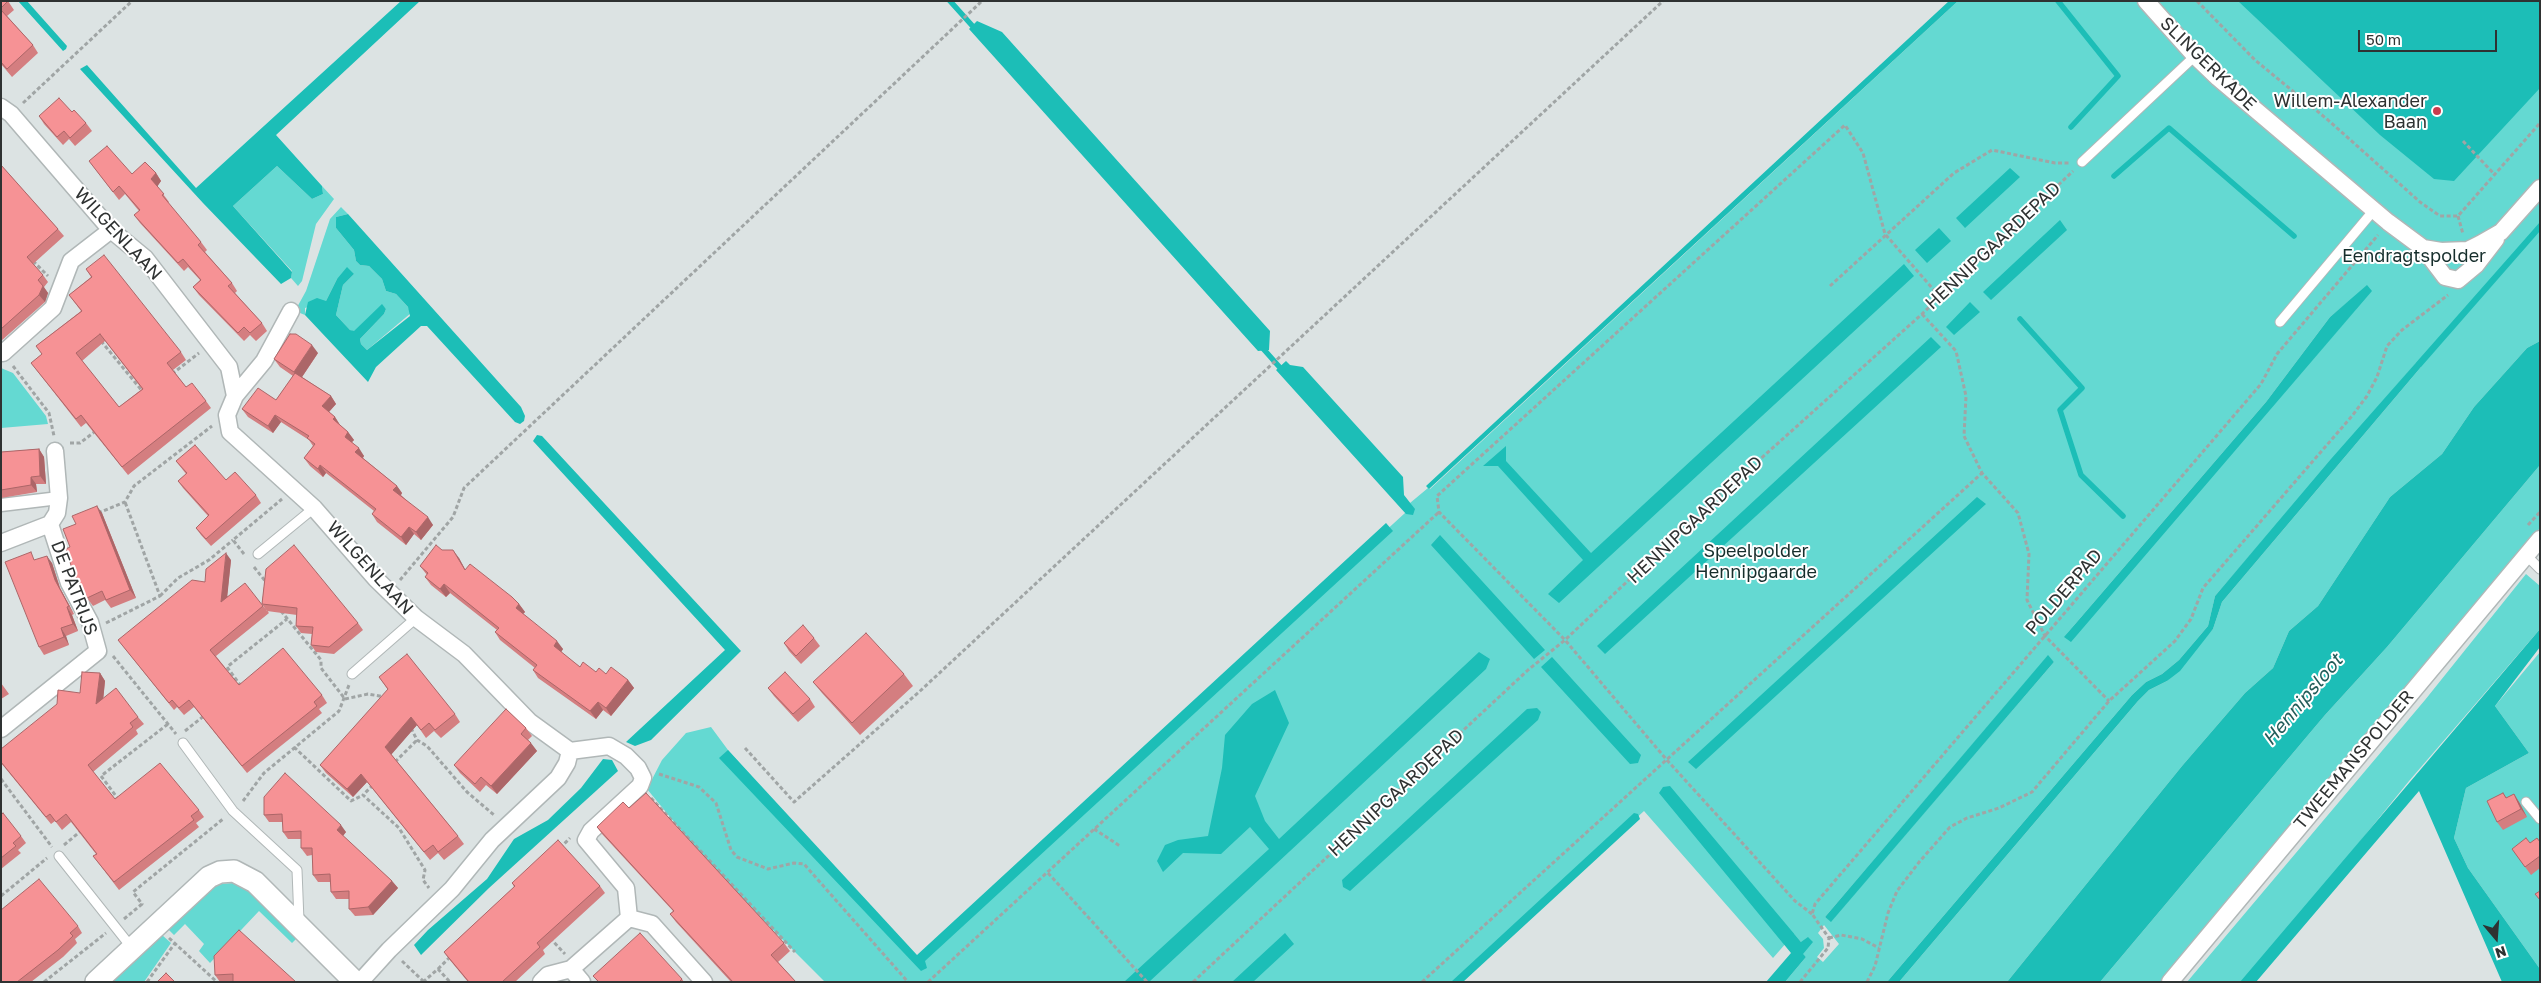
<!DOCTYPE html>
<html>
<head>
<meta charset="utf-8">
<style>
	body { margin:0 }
	#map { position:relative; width:2541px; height:983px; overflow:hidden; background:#dce3e3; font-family:"Golos Text",sans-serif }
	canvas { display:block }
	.frame { position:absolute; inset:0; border:2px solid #2f3232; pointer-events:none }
	.north { position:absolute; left:2471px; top:913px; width:50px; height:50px; -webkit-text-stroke:4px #fff; paint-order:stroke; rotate:162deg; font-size:14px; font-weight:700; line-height:20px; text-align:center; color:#2f3232 }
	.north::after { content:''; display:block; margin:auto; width:18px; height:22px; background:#2f3232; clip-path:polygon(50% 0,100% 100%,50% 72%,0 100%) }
	.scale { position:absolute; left:2358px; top:30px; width:139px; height:22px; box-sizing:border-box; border:2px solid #2f3232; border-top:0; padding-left:6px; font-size:15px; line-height:18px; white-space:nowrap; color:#2f3232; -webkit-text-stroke:4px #fff; paint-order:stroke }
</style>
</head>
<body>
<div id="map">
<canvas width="2541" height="983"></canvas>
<div class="frame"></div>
<div class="north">N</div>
<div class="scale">50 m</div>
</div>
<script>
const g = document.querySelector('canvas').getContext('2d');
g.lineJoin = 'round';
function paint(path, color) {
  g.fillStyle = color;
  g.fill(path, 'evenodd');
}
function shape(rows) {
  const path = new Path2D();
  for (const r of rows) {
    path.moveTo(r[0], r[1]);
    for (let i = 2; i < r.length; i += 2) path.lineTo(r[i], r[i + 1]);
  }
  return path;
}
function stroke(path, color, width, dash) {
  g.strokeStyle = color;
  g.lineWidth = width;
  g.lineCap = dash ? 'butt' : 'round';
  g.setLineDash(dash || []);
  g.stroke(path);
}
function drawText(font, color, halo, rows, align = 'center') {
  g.font = font + ' "Golos Text",sans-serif';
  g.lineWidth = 4;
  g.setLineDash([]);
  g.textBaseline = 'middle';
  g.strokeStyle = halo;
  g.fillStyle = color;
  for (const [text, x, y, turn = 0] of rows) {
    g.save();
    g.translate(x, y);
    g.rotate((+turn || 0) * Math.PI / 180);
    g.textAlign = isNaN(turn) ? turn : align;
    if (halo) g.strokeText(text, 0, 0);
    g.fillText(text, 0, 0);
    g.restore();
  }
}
paint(shape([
	[1958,1,2540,1,2540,341,2527,348,2474,407,2442,454,2390,497,2318,606,2289,631,2273,668,2245,693,2182,766,2007,982,1899,982,2138,701,2149,690,2167,681,2213,629,2222,602,2421,367,2416,363,2215,596,2208,626,2179,660,2162,674,2146,682,2132,695,1887,982,1785,982,1806,957,1803,955,1801,942,1794,934,1773,958,1644,811,1458,982,825,982,716,873,647,789,662,760,686,733,711,727,728,750,916,960,1405,513,1412,506,1410,503,1428,488,1430,489],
	[2348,302,2356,309,2272,406,2064,637,2266,402,2330,317],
	[2048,656,2054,662,1831,921,1825,917],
	[1824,925,1839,944,1823,962,1817,957,1824,948,1823,939,1818,933],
	[277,166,312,199,323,194,322,186,334,199,316,224,302,281,298,286,291,278,292,271,233,206],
	[341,207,348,214,336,217,336,228,354,250,356,261,360,265,369,266,382,279,386,291,396,294,408,307,411,313,367,350,361,344,360,339,384,314,386,309,382,305,354,332,350,330,336,315,343,285,354,274,337,279,326,301,305,308,305,315,295,311,306,291,330,219],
	[1,368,13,373,46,416,48,424,1,428],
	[2540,465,2540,528,2165,982,2100,982,2325,715,2387,647],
	[2526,574,2540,586,2540,629,2409,781,2246,982,2187,982,2425,700],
	[2540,652,2540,969,2468,868,2454,838,2466,788,2529,753,2495,706],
	[233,883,245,888,297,938,292,943,259,911,210,963,199,951,204,944,185,924,174,935,168,929,210,889,219,884],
	[162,935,171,943,144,982,111,982]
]), '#64d9d2');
paint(shape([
	[18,1,27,1,67,46,66,49,63,51],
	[401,1,420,1,276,135,322,186,323,194,312,199,277,166,233,206,292,272,291,278,281,284,203,203,80,69,87,65,196,188],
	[1949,1,1958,1,1429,489,1426,486],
	[2238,1,2540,1,2540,88,2454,181,2434,179,2380,135],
	[977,21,1002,32,1270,331,1269,350,1258,351,969,29],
	[2010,168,2020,177,1965,228,1956,218],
	[348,214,521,407,525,416,524,421,520,424,515,422,427,326,421,326,376,367,368,382,305,315,308,302,317,298,326,301,337,279,347,267,354,274,343,285,336,315,350,330,354,331,382,304,386,309,384,314,360,339,361,344,367,350,410,316,408,307,396,294,386,291,382,279,369,266,360,265,356,261,354,250,336,228,336,217],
	[2060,220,2067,230,1991,300,1983,292],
	[2540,222,2540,231,2421,367,2222,602,2213,629,2180,671,2167,681,2149,690,2138,701,1899,982,1887,982,2132,695,2146,682,2162,674,2179,660,2208,626,2215,596,2331,459],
	[1939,228,1951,241,1927,263,1915,250],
	[1904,264,1914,276,1559,603,1548,594,1583,560,1498,466,1483,466,1506,446,1506,461,1591,553],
	[2367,285,2372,291,2071,642,2064,637,2266,402,2330,317],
	[1970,302,1980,312,1954,335,1946,327],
	[1931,337,1941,347,1605,654,1597,646],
	[2540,341,2540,465,2387,647,2325,715,2100,982,2007,982,2182,766,2245,693,2273,668,2289,631,2318,606,2390,497,2442,454,2474,407,2527,348],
	[1286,361,1290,365,1303,367,1403,477,1404,495,1415,509,1413,515,1406,514,1276,370],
	[537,435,542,436,741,651,651,740,635,746,626,742,725,650,533,441],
	[1977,497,1986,504,1696,769,1688,762],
	[1386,523,1393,531,925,961,927,968,921,971,719,758,728,750,917,955],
	[1440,535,1545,650,1534,659,1431,545],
	[2540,629,2540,647,2495,706,2529,753,2466,788,2454,838,2468,868,2540,969,2540,982,2502,982,2419,791,2256,982,2240,982],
	[1479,652,1490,659,1486,669,1149,982,1124,982,1269,849,1250,827,1221,854,1183,853,1163,872,1157,861,1165,845,1178,840,1208,836,1222,768,1225,735,1252,704,1275,690,1289,723,1255,796,1265,821,1279,839],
	[2048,655,2054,662,1831,922,1825,917],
	[1552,657,1641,755,1638,763,1630,764,1541,667],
	[1537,708,1541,712,1538,720,1350,891,1343,887,1342,880,1527,709],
	[603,759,612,760,618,771,489,888,421,955,414,945,428,930,487,879,514,839,548,820,581,788],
	[1670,786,1801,942,1808,937,1813,942,1803,954,1806,957,1785,982,1766,982,1791,953,1659,793,1663,787],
	[1634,813,1638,814,1640,819,1463,982,1451,982],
	[1285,933,1294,944,1253,982,1232,982]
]), '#1cbeb7');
stroke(shape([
	[950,1,977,31],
	[2058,1,2118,76,2071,127],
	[2114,176,2169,128,2294,236],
	[2020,319,2082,388,2060,410,2081,475,2123,516],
	[1259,344,1283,371]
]), '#1cbeb7', 5.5);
const service = shape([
	[2082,162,2195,56],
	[2280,322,2374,210],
	[258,554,314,508],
	[2525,554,2540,569],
	[352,674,416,618],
	[183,743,233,811,297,870,299,921],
	[2526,802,2540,819],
	[59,856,132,948]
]);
const pedestrian = shape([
	[1,505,59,498]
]);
const minor = shape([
	[2146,1,2195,56,2218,78,2388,222,2423,248,2441,251,2468,250,2480,244,2501,232,2540,188],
	[1,107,11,114,111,230,145,258,229,367,235,396],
	[2423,248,2445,277,2458,280,2476,265,2496,239],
	[291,311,264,361,235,396,227,415,230,432,314,508,376,579,416,618,464,654,530,722,570,751,609,746,626,756,638,768,643,778,640,786,591,831,586,840,626,888,629,918,652,924,704,982],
	[3,353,53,308,71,261,111,230],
	[1,543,50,524],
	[1,729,98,651,90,622,69,583,50,524,57,513,59,498,55,451],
	[571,969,582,982],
	[360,982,389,950,452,889,492,840,558,778,567,763,570,751],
	[541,982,548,975,571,969,629,918],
	[2170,982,2540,539]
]);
const tertiary = shape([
	[96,982,209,877,220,872,234,871,255,882,355,982]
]);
stroke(service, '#b0b7b7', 11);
stroke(pedestrian, '#b0b7b7', 15);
stroke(minor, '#b0b7b7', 19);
stroke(tertiary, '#b0b7b7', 24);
stroke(shape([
	[2197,1,2255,60,2328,120,2420,202,2440,216,2458,216,2540,123],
	[23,103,132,1],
	[2463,141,2495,175],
	[2458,216,2463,234],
	[33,261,48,276],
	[1830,286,1954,173,1992,150,2055,163,2069,163],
	[1922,314,1956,351,1966,396,1964,436,1982,473,2018,513,2029,554,2027,600,2045,636,2109,701],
	[101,341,143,392],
	[13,366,49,413,54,436],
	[172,374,199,353],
	[70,443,80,443,97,430],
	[98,513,125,502,134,486,212,426],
	[2528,525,2540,512],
	[244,554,233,540,282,499],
	[254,567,266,582],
	[400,580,453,517,464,488,982,1],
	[160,596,178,578,209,560,233,540],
	[281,611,321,660,321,668,345,699,368,694,385,697],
	[106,623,160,596,125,502],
	[113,656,176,734],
	[241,686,227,667,287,619],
	[411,728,417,740,427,746,467,792,494,815],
	[185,731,205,715],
	[294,747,351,801,363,795],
	[745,748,794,802,919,692,1663,1],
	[395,762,417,740],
	[659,774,699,787,716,803,731,850,737,857,768,869,794,863,804,864,908,982],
	[1,779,52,847],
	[373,785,363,795,399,828,425,870,423,880,429,888],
	[651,798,795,952],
	[119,800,101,776,168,724],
	[243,801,264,773,339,711,349,685],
	[1094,829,1120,846],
	[64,845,82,830],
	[560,848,570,838],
	[1048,873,1147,982],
	[1,896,47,858],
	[1812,914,1795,901,1666,759,1565,640,1439,512,1437,496,1845,125,1863,153,1885,234,1940,297],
	[124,919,142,904,133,892,223,819],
	[169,938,217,982],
	[550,938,565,954],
	[1829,938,1841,935,1862,939,1879,948],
	[402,961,423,981],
	[438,969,450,957],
	[44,982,106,933],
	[147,982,175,943],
	[423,982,438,969,450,982],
	[928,982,1439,512],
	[1193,982,1528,670,1565,640,1699,514,1922,314,2073,171],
	[1422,982,1982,473],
	[1800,982,1828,948,1829,938,1812,914,1815,904,2261,384,2277,354,2378,235],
	[1867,982,1875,966,1888,913,1897,891,1920,861,1950,827,1967,818,1999,808,2032,792,2109,701,2175,641,2191,619,2203,588,2352,416,2367,396,2377,377,2387,346,2402,330,2448,295]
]), '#a0a5a5', 3, [4, 2.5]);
stroke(service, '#fff', 9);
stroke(pedestrian, '#fff', 12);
stroke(minor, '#fff', 16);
stroke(tertiary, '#fff', 21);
paint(shape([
	[1,1,8,1,14,10,7,16,33,45,38,53,12,77,1,64],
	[72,112,86,123,92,131,75,146,69,139,63,145,44,124,39,116],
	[89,161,132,174,156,173,161,181,157,186,169,202,168,203,201,242,207,250,205,252,232,283,237,291,235,293,262,323,267,331,256,341,250,335,244,341,199,295,193,287,200,280,188,267,184,271,140,223,134,215,139,211,125,194,119,200],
	[1,165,58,229,64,236,33,264,43,275,48,282,44,287,48,293,45,302,1,341],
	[86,269,181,352,186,360,173,370,186,387,206,401,211,408,128,475,86,423,81,427,31,363,42,354,36,346,81,311,69,295,91,277],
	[105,341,142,389,119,407,82,361],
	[318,353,302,377,331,396,336,404,329,412,335,417,340,425,348,432,354,440,352,442,364,456,363,458,397,486,402,493,401,495,433,525,421,540,414,534,406,545,377,522,372,514,374,511,326,473,323,477,310,466,304,458,313,446,309,440,281,422,273,433,248,417,242,409,276,400,293,376,280,367,274,359],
	[39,449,44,457,46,484,36,484,37,492,1,498,1,452],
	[176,461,226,480,256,495,261,503,211,546,201,535,196,528,208,516,183,488,178,481,186,474],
	[102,513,136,598,111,608,105,600,93,606,87,598,70,547],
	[442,550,459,558,465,570,519,604,525,612,523,614,563,649,561,652,580,667,596,672,606,674,628,680,634,688,611,716,603,710,596,719,538,678,533,670,535,668,500,640,495,632,497,630,450,593,446,597,431,585,425,577,427,575,420,566],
	[36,560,52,563,60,588,74,614,72,615,78,631,66,636,69,645,44,655,39,647],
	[231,560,227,596,263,606,269,613,216,656,239,685,322,695,327,703,319,709,322,713,247,773,194,707,184,715,177,707,174,710,118,640,205,582],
	[266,569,358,623,363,630,334,654,316,652,311,645,312,634,301,633,296,626,297,615,267,611,262,604],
	[814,638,820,646,801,664,789,651,784,643],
	[100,673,105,681,103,699,138,717,144,724,136,730,138,734,93,772,115,799,199,810,204,817,196,823,199,827,119,890,93,856,96,854,71,822,62,830,55,821,51,824,1,763,1,749,80,693],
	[904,674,913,686,860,735,822,693,813,682],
	[379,677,455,714,460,722,441,738,434,731,426,738,417,725,391,754,458,836,464,844,444,860,438,853,430,860,367,782,353,797,326,773,320,765,388,690],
	[1,683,9,694,1,699],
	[768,688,810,699,815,707,798,722,774,696],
	[526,728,532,736,528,740,537,751,497,794,486,785,480,792,460,773,454,765],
	[2503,793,2507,798,2514,794,2519,802,2527,817,2503,830,2497,822],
	[264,797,346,832,343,836,392,881,398,888,373,915,355,916,349,909,349,899,336,899,331,892,331,882,318,882,313,875,312,855,307,856,301,848,301,839,288,839,283,832,283,822,269,822,264,815],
	[629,808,784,943,790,951,778,962,796,982,731,982,676,922,670,914,673,911,602,834,597,827],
	[1,815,21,836,26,843,18,850,21,853,1,869],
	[2540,842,2540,868,2531,875,2512,849],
	[512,883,600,886,605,893,543,950,545,954,515,982,468,982,449,959,444,952,514,887],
	[78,926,82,933,75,939,77,943,63,957,31,982,1,982],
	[239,930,233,982,220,982,215,975],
	[593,976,682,979,684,982,598,982]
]), '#d47e80');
paint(shape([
	[156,173,161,181,157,187,151,179],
	[43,286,48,293,45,302,39,295],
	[312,345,318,353,300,380,294,372],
	[331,396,336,404,327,414,322,406],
	[275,415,281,422,273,433,268,426],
	[335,417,340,425,338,427,333,419],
	[348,432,354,440,350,444,345,437],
	[359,448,364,456,361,460,355,452],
	[39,449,44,457,46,484,40,476],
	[320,465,326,473,323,477,318,469],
	[31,477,36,484,37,492,31,485],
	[397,486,402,493,399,498,393,490],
	[97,506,102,513,136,598,130,590],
	[428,517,433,525,421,540,416,532],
	[409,527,414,534,406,545,401,537],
	[453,550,459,558,470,578,465,570],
	[226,553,231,560,226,609,221,602],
	[47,556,52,563,60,588,74,614,69,606,55,580],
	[444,584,450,593,446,597,440,589],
	[519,604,525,612,521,616,516,608],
	[67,607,72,615,78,631,73,624],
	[61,628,66,636,69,645,64,637],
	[557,641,563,649,560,654,554,646],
	[100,673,105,681,102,712,96,704],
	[628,680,634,688,611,716,606,708],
	[598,702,603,710,596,719,590,711],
	[411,717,417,725,391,755,385,747],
	[531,743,537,751,497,794,491,786],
	[361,774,367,782,353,797,347,789],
	[2514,794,2519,802,2527,817,2521,809],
	[341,825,346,832,342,837,337,830],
	[392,881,398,888,373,915,368,907]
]), '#ac6668');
const building = shape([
	[1,1,8,1,1,8,1,1],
	[1,10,33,45,7,69,1,62,1,10],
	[59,98,72,112,74,110,86,123,70,138,64,131,57,137,39,116,59,98],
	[107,146,132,174,145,162,156,173,151,179,164,194,162,195,201,242,198,245,232,283,228,286,262,323,250,333,244,327,238,333,193,287,201,280,183,259,178,263,134,215,140,210,119,186,113,192,89,161,107,146],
	[1,165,58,229,27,257,43,275,38,280,43,286,39,295,1,329,1,165],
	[104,255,181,352,167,363,186,387,192,383,206,401,122,467,81,415,76,419,31,363,42,354,36,346,82,311,69,295,92,277,86,269,104,255],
	[100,334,143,389,119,407,76,353,100,334],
	[290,334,296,334,312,345,294,372,274,359,290,334],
	[295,373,331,396,322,406,335,417,333,419,348,432,345,437,359,448,355,452,397,486,393,490,428,517,416,532,409,527,401,537,372,514,376,509,320,465,318,469,304,458,315,444,307,438,309,436,275,415,268,426,242,409,258,388,276,400,295,373],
	[195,445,226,480,235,472,256,495,206,539,196,528,209,515,178,481,187,473,176,461,195,445],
	[39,449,40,476,31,477,31,485,1,490,1,452,39,449],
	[97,506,130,590,106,600,102,591,87,598,73,572,66,549,70,547,63,529,76,524,72,516,97,506],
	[294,545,358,623,329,647,311,645,313,627,296,626,297,608,262,604,266,569,294,545],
	[436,545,442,550,453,550,465,570,470,564,512,597,519,604,516,608,557,641,554,646,580,667,583,662,596,672,599,668,606,674,611,667,628,680,606,708,598,702,590,711,533,670,537,665,495,632,499,628,444,584,440,589,425,577,428,573,420,566,436,545],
	[31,552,34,560,47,556,55,580,69,606,67,607,73,624,61,628,64,637,39,647,5,562,31,552],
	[226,553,221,602,245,583,263,606,210,650,239,685,283,648,322,695,314,702,317,706,242,766,189,700,179,708,172,700,169,703,118,640,192,580,205,582,206,569,226,553],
	[803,625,814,638,796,656,784,643,803,625],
	[866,633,904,674,852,723,813,682,866,633],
	[407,654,455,714,435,730,429,723,421,730,411,717,385,747,458,836,438,852,433,845,424,852,361,774,347,789,320,765,388,689,379,677,407,654],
	[82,672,100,673,96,704,116,688,138,717,130,723,133,727,88,765,115,799,160,763,199,810,191,816,194,820,114,882,93,856,97,854,66,814,56,822,50,814,46,817,1,762,1,749,57,704,58,690,80,693,82,672],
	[785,672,810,699,793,714,768,688,785,672],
	[506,709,526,728,521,734,531,743,491,786,481,777,475,784,454,765,506,709],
	[285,773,341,825,337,830,392,881,368,907,349,909,349,891,331,892,330,874,313,875,312,848,301,848,301,831,283,832,282,814,264,815,264,797,285,773],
	[646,793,784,943,771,955,796,982,733,982,670,914,674,911,597,827,623,802,629,808,646,793],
	[2503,793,2506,798,2514,794,2521,809,2497,822,2487,801,2503,793],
	[3,813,21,836,13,843,16,846,1,858,1,815,3,813],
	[2526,838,2530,843,2537,838,2540,842,2540,856,2525,867,2512,849,2526,838],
	[558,840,600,886,537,943,540,947,502,982,469,982,444,952,515,886,512,883,558,840],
	[39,879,78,926,70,933,73,936,58,950,17,982,1,982,1,910,39,879],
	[2540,891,2540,900,2535,894,2540,891],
	[239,930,296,982,233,982,233,974,215,975,214,956,239,930],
	[640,933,682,979,679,982,599,982,593,976,640,933],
	[166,973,175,982,157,982,166,973]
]);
paint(building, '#f69295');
stroke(building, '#ac6668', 1);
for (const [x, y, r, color] of [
	[2437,111,5,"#cb3b4d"]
]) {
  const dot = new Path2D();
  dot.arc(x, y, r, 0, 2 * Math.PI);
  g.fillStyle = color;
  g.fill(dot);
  stroke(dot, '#fff', 2);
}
drawText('18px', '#2f3232', '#fff', [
	["SLINGERKADE",2208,64,44],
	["WILGENLAAN",118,234,47],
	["HENNIPGAARDEPAD",1993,246,-43],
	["HENNIPGAARDEPAD",1695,520,-43],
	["WILGENLAAN",370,568,48],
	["DE PATRIJS",74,588,69],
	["POLDERPAD",2064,592,-49],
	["TWEEMANSPOLDER",2354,760,-50],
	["HENNIPGAARDEPAD",1396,793,-43]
]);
drawText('18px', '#2f3232', '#fff', [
	["Willem-Alexander",2427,101],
	["Baan",2427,122]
], 'right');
drawText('18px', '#162e2c', '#fff', [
	["Eendragtspolder",2414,256],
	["Speelpolder",1756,551],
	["Hennipgaarde",1756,572]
]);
drawText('italic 19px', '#235d5a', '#fff', [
	["Hennipsloot",2303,700,-50]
]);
</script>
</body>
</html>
